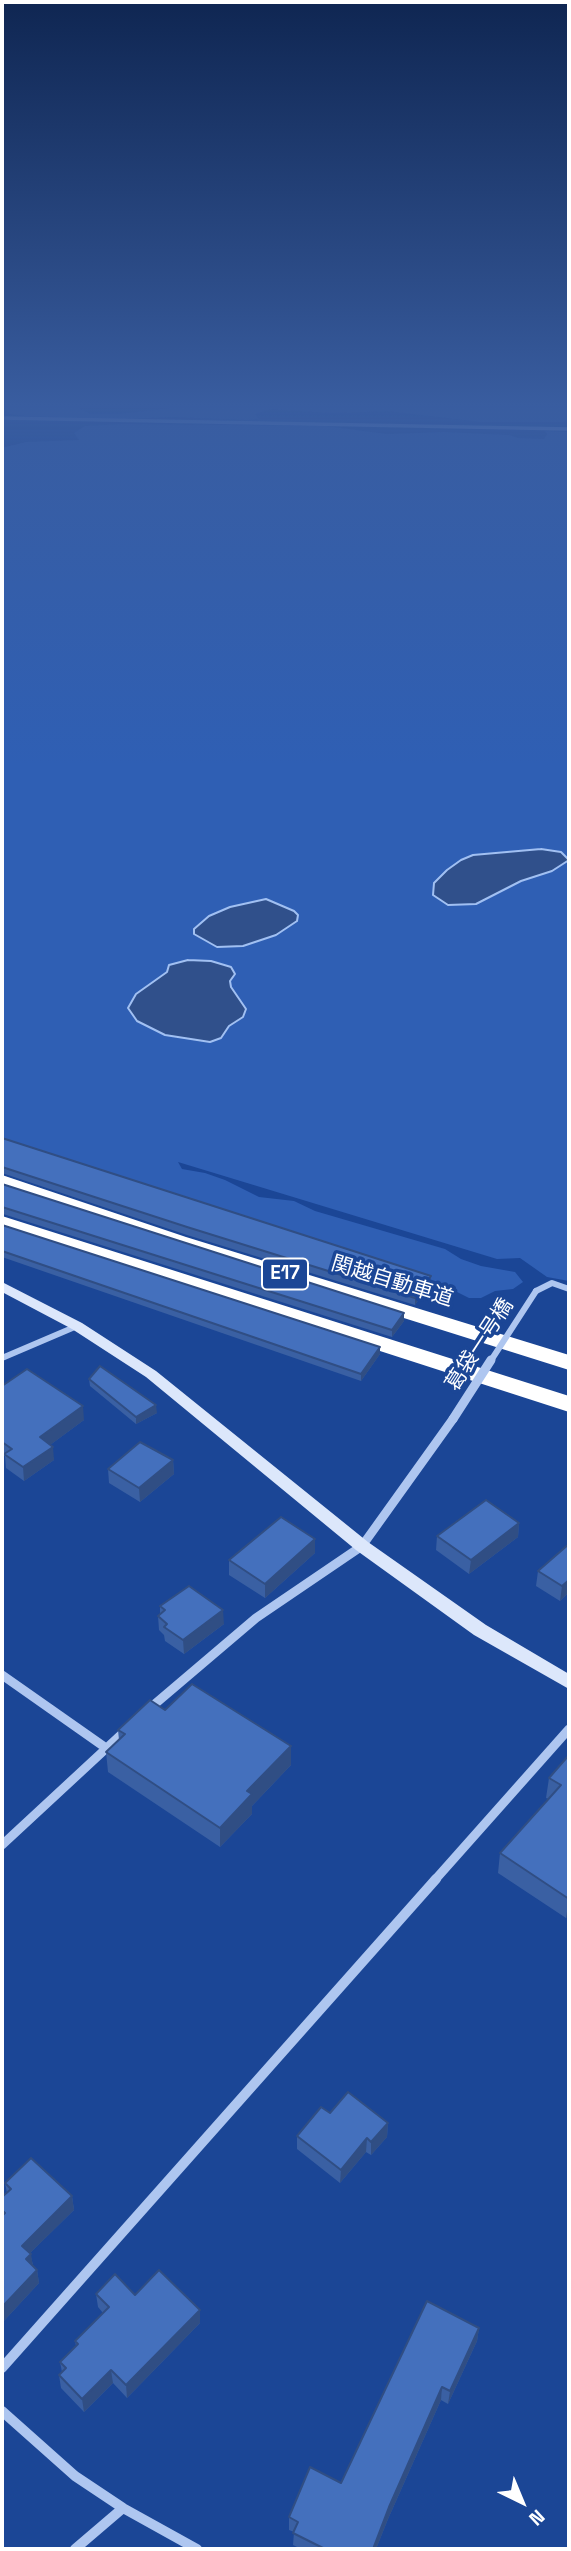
<!DOCTYPE html>
<html>
<head>
<meta charset="utf-8">
<style>
	body { margin:0 }
	#map { position:relative; width:571px; height:2551px; overflow:hidden; background:#1b4696; font-family:"Space Grotesk",sans-serif }
	canvas { display:block }
	.frame { position:absolute; inset:0; border:4px solid #fff; pointer-events:none }
	.north { position:absolute; left:487px; top:2467px; width:70px; height:70px; -webkit-text-stroke:5px #1b4696; paint-order:stroke; rotate:137deg; font-size:19px; font-weight:700; line-height:28px; text-align:center; color:#fff }
	.north::after { content:''; display:block; margin:auto; width:24px; height:32px; background:#fff; clip-path:polygon(50% 0,100% 100%,50% 72%,0 100%) }
</style>
</head>
<body>
<div id="map">
<canvas width="571" height="2551"></canvas>
<div class="frame"></div>
<div class="north">N</div>
</div>
<script>
const g = document.querySelector('canvas').getContext('2d');
g.lineJoin = 'round';
function paint(path, color) {
  g.fillStyle = color;
  g.fill(path, 'evenodd');
}
function shape(rows) {
  const path = new Path2D();
  for (const r of rows) {
    path.moveTo(r[0], r[1]);
    for (let i = 2; i < r.length; i += 2) path.lineTo(r[i], r[i + 1]);
  }
  return path;
}
function stroke(path, color, width, dash) {
  g.strokeStyle = color;
  g.lineWidth = width;
  g.lineCap = dash ? 'butt' : 'round';
  g.setLineDash(dash || []);
  g.stroke(path);
}
function drawText(font, color, halo, rows, align = 'center') {
  g.font = font + ' "Space Grotesk","Noto Sans JP",sans-serif';
  g.lineWidth = 7;
  g.setLineDash([]);
  g.textBaseline = 'middle';
  g.strokeStyle = halo;
  g.fillStyle = color;
  for (const [text, x, y, turn = 0] of rows) {
    g.save();
    g.translate(x, y);
    g.rotate((+turn || 0) * Math.PI / 180);
    g.textAlign = isNaN(turn) ? turn : align;
    if (halo) g.strokeText(text, 0, 0);
    g.fillText(text, 0, 0);
    g.restore();
  }
}
paint(shape([
	[5,408,79,408,90,414,120,414,172,408,569,408,569,418,563,422,480,422,388,411,333,413,270,409,255,414,259,419,247,420,172,417,122,419,26,416,10,414],
	[123,424,325,426,387,434,444,432,509,435,518,438,544,439,547,434,545,431,569,432,569,1281,547,1277,520,1258,497,1259,178,1162,182,1169,205,1173,225,1180,259,1197,294,1201,315,1211,445,1249,461,1259,481,1266,515,1272,523,1282,513,1289,495,1291,481,1298,469,1298,445,1286,405,1276,2,1149,2,448,26,442,79,440,74,433,85,426]
]), '#2f5fb4');
const water = shape([
	[541,849,561,852,569,860,552,871,521,881,476,904,448,905,433,895,434,883,447,870,461,860,473,855,541,849],
	[266,899,294,911,298,915,297,921,276,935,243,946,217,947,194,934,194,929,209,916,230,907,266,899],
	[188,960,211,961,231,967,235,974,230,981,231,987,246,1009,243,1017,229,1026,221,1038,210,1042,165,1035,137,1021,128,1008,136,994,167,972,169,965,188,960]
]);
paint(water, '#30508b');
stroke(water, '#a1c0f2', 2);
stroke(shape([
	[2,418,569,429]
]), '#aec6f0', 3.5);
stroke(shape([
	[536,1291,552,1283,569,1289],
	[2,1358,77,1326]
]), '#aec6f0', 6);
stroke(shape([
	[2,1675,106,1748],
	[149,1709,256,1618,362,1546,453,1419],
	[2,1845,125,1731],
	[434,1881,569,1729]
]), '#aec6f0', 9);
stroke(shape([
	[2,2368,436,1879],
	[2,2411,75,2476,123,2508,197,2549],
	[75,2549,123,2508]
]), '#aec6f0', 10);
paint(shape([
	[2,1282,82,1323,156,1371,368,1542,486,1625,569,1674,569,1689,474,1635,356,1550,146,1377,72,1329,2,1292,2,1282]
]), '#dce7fb');
paint(shape([
	[2,1175,186,1237,569,1355,569,1370,172,1245,2,1188,2,1175],
	[2,1216,569,1396,569,1412,2,1229,2,1216]
]), '#fff');
stroke(shape([
	[490,1362,536,1291]
]), '#aec6f0', 6);
stroke(shape([
	[453,1419,491,1360]
]), '#aec6f0', 9);
paint(shape([
	[2,1138,430,1283,415,1305,187,1235,2,1173],
	[2,1184,404,1313,404,1321,392,1337,3,1214,2,1214],
	[2,1225,380,1347,380,1354,361,1381,2,1257],
	[89,1379,157,1413,136,1424,90,1386],
	[2,1386,84,1420,50,1445,54,1460,24,1481,6,1468,5,1456,2,1454],
	[173,1460,174,1474,140,1502,109,1483,108,1469],
	[519,1523,518,1537,469,1574,436,1550,437,1536],
	[315,1539,315,1553,265,1598,229,1575,229,1560],
	[569,1544,569,1592,560,1601,536,1586,538,1571],
	[160,1606,224,1624,184,1654,165,1641,164,1635,159,1630,158,1616,160,1614],
	[165,1710,291,1746,291,1765,252,1806,252,1814,220,1847,108,1772,106,1752,119,1740,118,1730],
	[569,1755,569,1914,566,1918,498,1873,500,1853,549,1799,546,1798,549,1778],
	[330,2113,388,2123,387,2137,371,2155,366,2152,340,2183,297,2149,297,2136],
	[5,2183,72,2196,74,2210,30,2253,33,2265,37,2270,39,2283,2,2323,2,2197,7,2193],
	[96,2294,135,2295,200,2323,127,2398,113,2383,84,2412,61,2388,59,2375,62,2372,60,2362,76,2346,75,2341,103,2313,98,2307],
	[479,2328,477,2341,448,2404,441,2400,388,2519,376,2549,301,2549,293,2545,294,2532,289,2530,289,2517,341,2483]
]), '#3a60a3');
paint(shape([
	[431,1276,430,1283,415,1305,415,1298],
	[404,1313,404,1321,392,1337,392,1330],
	[380,1347,380,1354,361,1381,361,1374],
	[156,1405,157,1413,136,1424,136,1417],
	[83,1406,84,1420,42,1451,40,1437],
	[53,1447,54,1460,24,1481,23,1467],
	[173,1460,174,1474,140,1502,139,1488],
	[519,1523,518,1537,469,1574,471,1560],
	[315,1539,315,1553,265,1598,265,1584],
	[569,1580,569,1592,560,1601,562,1586],
	[223,1610,224,1624,184,1654,183,1640],
	[291,1746,291,1765,252,1806,252,1814,220,1847,220,1828,247,1791],
	[569,1898,569,1914,566,1918,569,1899],
	[388,2123,387,2137,371,2155,371,2142],
	[367,2138,366,2152,340,2183,341,2170],
	[72,2196,74,2210,24,2259,22,2246],
	[31,2254,33,2267,26,2259],
	[37,2270,39,2283,2,2323,2,2307],
	[200,2310,200,2323,127,2398,126,2385],
	[479,2328,477,2341,448,2404,450,2391],
	[111,2370,113,2383,84,2412,82,2399],
	[442,2387,441,2400,388,2519,376,2549,373,2549,389,2507]
]), '#304e84');
const building = shape([
	[2,1138,431,1276,415,1298,187,1227,2,1167,2,1138],
	[2,1184,404,1313,392,1330,2,1207,2,1184],
	[2,1225,380,1347,361,1374,2,1251,2,1225],
	[100,1366,156,1405,136,1417,89,1379,100,1366],
	[27,1369,83,1406,40,1437,53,1447,23,1467,4,1454,12,1449,2,1442,2,1386,27,1369],
	[140,1442,173,1460,139,1488,108,1469,140,1442],
	[486,1500,519,1523,471,1560,437,1536,486,1500],
	[281,1517,315,1539,265,1584,229,1560,281,1517],
	[569,1544,569,1580,562,1586,538,1571,569,1544],
	[189,1586,223,1610,183,1640,164,1627,167,1624,158,1616,165,1610,160,1606,189,1586],
	[192,1684,291,1746,247,1791,252,1794,220,1828,106,1752,125,1734,118,1730,150,1700,165,1710,192,1684],
	[569,1755,569,1899,500,1853,561,1785,549,1778,569,1755],
	[348,2092,388,2123,371,2142,367,2138,341,2170,297,2136,321,2107,330,2113,348,2092],
	[31,2158,72,2196,22,2246,31,2254,26,2259,37,2270,2,2307,2,2216,5,2213,2,2210,2,2197,11,2189,5,2183,31,2158],
	[159,2270,200,2310,126,2385,111,2370,82,2399,59,2375,66,2368,60,2362,78,2344,75,2341,109,2307,96,2294,115,2274,135,2295,159,2270],
	[427,2301,479,2328,450,2391,442,2387,389,2507,373,2549,325,2549,293,2533,298,2522,289,2517,310,2467,341,2483,427,2301]
]);
paint(building, '#4470bd');
stroke(building, '#304e84', 2);
const sky = g.createLinearGradient(0, 0, 0, 765);
sky.addColorStop(0, '#0f2652');
sky.addColorStop(0.53, '#395da0');
sky.addColorStop(1, '#395da000');
g.fillStyle = sky;
g.fillRect(0, 0, 571, 765);
for (const [x, y, w] of [
	[285,1274,46]
]) {
  const box = new Path2D();
  box.roundRect(x - w / 2, y - 15.5, w, 31, 5);
  g.fillStyle = '#1b4696';
  g.fill(box);
  stroke(box, '#fff', 2);
}
drawText('bold 19px', '#fff', null, [
	["E17",285,1274]
]);
drawText('21px', '#fff', '#1b4696', [
	["関越自動車道",392,1282,17],
	["葛袋一号橋",480,1345,-57]
]);
</script>
</body>
</html>
